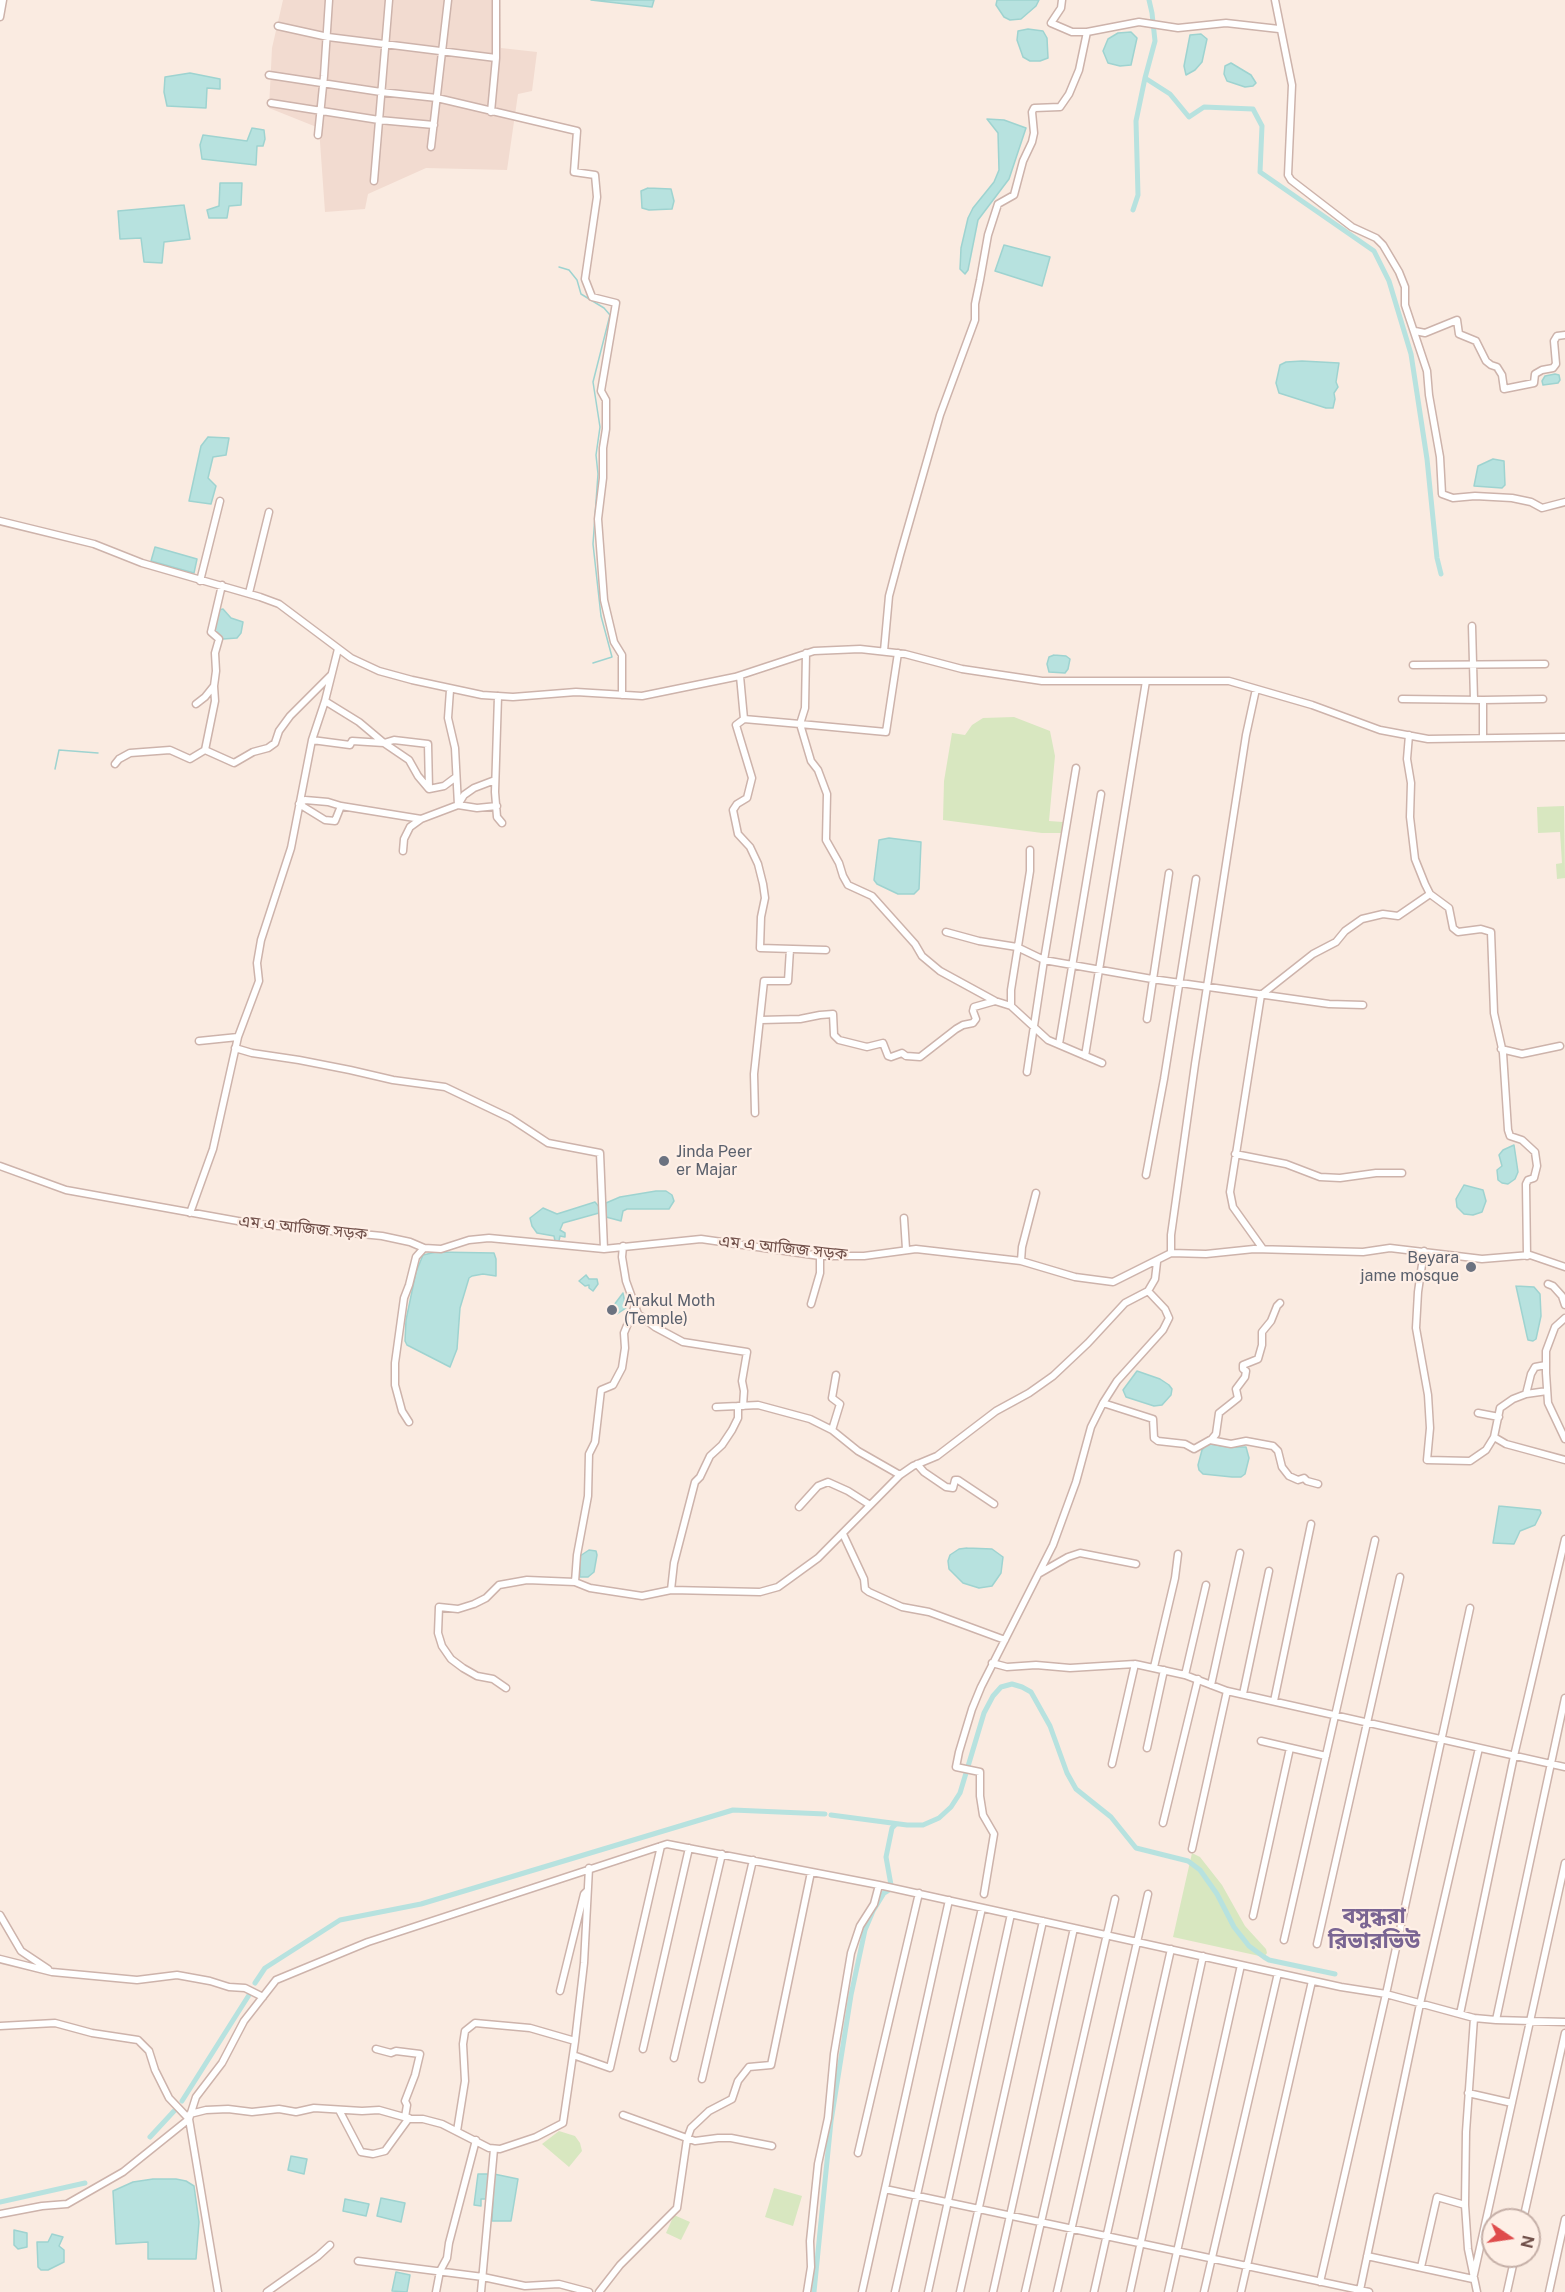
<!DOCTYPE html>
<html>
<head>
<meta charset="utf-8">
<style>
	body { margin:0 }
	#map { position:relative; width:1565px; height:2292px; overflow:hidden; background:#faebe1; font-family:"Public Sans",sans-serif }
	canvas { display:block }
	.north { position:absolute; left:1481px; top:2208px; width:60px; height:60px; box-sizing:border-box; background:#feefe6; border:2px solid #c5afa7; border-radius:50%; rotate:103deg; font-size:16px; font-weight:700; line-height:24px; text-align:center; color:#704f49 }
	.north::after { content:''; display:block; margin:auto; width:21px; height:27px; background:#df4c4c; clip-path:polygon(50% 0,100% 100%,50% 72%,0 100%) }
</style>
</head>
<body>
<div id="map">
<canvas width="1565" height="2292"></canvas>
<div class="north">N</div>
</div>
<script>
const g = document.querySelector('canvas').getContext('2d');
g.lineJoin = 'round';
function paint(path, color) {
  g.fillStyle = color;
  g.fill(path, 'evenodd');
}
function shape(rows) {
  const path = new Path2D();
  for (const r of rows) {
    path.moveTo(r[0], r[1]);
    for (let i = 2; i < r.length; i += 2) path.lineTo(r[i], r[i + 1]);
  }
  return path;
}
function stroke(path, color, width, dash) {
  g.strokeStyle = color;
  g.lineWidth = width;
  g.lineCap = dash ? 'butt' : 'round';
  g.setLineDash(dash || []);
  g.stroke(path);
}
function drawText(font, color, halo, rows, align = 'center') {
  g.font = font + ' "Public Sans","Noto Sans Bengali",sans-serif';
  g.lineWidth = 4.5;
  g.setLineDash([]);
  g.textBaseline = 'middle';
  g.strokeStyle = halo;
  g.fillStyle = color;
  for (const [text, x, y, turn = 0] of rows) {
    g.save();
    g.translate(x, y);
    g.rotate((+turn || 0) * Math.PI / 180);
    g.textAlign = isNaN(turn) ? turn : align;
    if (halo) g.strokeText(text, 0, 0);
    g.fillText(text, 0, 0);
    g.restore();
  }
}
paint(shape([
	[283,0,500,0,501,48,537,52,532,91,518,94,507,170,426,168,368,194,365,209,325,212,319,128,269,108,272,48]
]), '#f2dbd0');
paint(shape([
	[1014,717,1050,731,1055,756,1049,821,1063,822,1061,833,1042,833,943,820,944,781,952,733,965,735,972,725,983,718],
	[1564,806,1565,878,1557,879,1556,864,1562,863,1560,832,1538,833,1537,807],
	[1192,1853,1200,1857,1222,1885,1245,1926,1266,1949,1267,1953,1264,1957,1173,1937],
	[559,2131,575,2136,580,2143,582,2151,569,2167,542,2144],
	[774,2188,802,2196,793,2226,765,2217],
	[674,2215,690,2222,681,2240,666,2233]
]), '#d8e7c0');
const water = shape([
	[591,0,654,0,652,7,591,0],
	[997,0,1039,0,1036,6,1021,19,1010,20,1004,17,996,5,997,0],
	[1028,29,1043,31,1047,38,1048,58,1040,61,1030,61,1023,57,1017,40,1018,31,1028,29],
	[1131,32,1137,38,1131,65,1120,66,1108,63,1103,51,1108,39,1118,33,1131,32],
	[1201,34,1207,39,1202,62,1195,70,1186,75,1184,66,1190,35,1201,34],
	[1231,63,1251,75,1256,83,1253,86,1245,87,1227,81,1224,74,1225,66,1231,63],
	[190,73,220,79,220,89,207,88,206,108,167,106,164,92,165,77,190,73],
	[987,119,1004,120,1026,128,1009,179,978,220,968,270,965,274,960,269,961,248,968,218,973,208,994,182,999,170,998,133,987,119],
	[252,128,264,130,265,139,263,146,257,146,256,165,202,159,200,145,203,135,247,141,252,128],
	[220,183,242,183,241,205,229,206,227,218,209,218,207,210,219,206,220,183],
	[648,188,671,189,674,201,672,209,649,210,642,208,641,191,648,188],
	[184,205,190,239,164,242,162,263,144,262,141,238,120,239,118,211,184,205],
	[1004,245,1050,257,1042,286,995,271,1004,245],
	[1302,361,1339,363,1336,382,1338,387,1334,393,1335,399,1333,408,1326,408,1279,393,1276,383,1280,365,1286,362,1302,361],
	[1555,374,1559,375,1560,380,1558,383,1543,385,1542,381,1545,376,1555,374],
	[208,437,229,438,226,455,213,457,208,478,216,486,211,504,189,501,201,446,208,437],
	[1493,459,1504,461,1505,485,1502,488,1474,486,1478,466,1493,459],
	[155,547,197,559,194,573,151,561,155,547],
	[223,609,231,618,243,622,241,633,237,638,223,639,214,632,218,610,223,609],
	[1054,655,1066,656,1070,659,1068,669,1065,673,1049,672,1047,664,1049,657,1054,655],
	[889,838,921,842,919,889,914,894,898,894,877,884,874,880,879,840,889,838],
	[1514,1145,1518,1172,1515,1179,1508,1184,1502,1183,1498,1180,1497,1170,1502,1166,1499,1155,1503,1150,1514,1145],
	[1464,1185,1483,1190,1486,1201,1482,1212,1473,1215,1464,1214,1457,1207,1456,1199,1464,1185],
	[656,1191,666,1191,672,1195,674,1201,669,1209,627,1209,623,1211,621,1221,606,1217,606,1203,620,1197,656,1191],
	[595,1202,600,1208,599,1213,563,1223,560,1230,565,1233,565,1237,560,1236,559,1241,555,1241,554,1236,537,1233,532,1226,530,1218,543,1208,557,1214,595,1202],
	[436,1252,494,1253,496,1259,496,1276,483,1274,472,1276,469,1278,460,1308,457,1349,450,1367,407,1345,405,1341,406,1320,416,1272,423,1255,436,1252],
	[586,1275,589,1279,597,1279,598,1284,593,1291,589,1288,589,1285,585,1286,579,1281,586,1275],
	[1516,1286,1534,1287,1540,1294,1541,1316,1536,1339,1533,1341,1528,1340,1527,1336,1516,1286],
	[623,1293,626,1308,617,1314,614,1312,614,1305,623,1293],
	[1137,1371,1160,1379,1169,1385,1172,1389,1171,1395,1162,1405,1154,1406,1126,1397,1123,1390,1137,1371],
	[1210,1444,1229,1447,1246,1447,1249,1458,1245,1474,1241,1477,1232,1477,1203,1474,1199,1470,1198,1465,1202,1450,1205,1446,1210,1444],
	[1499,1506,1540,1510,1541,1513,1535,1525,1520,1531,1514,1544,1493,1543,1499,1506],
	[967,1548,992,1549,1003,1557,1001,1573,992,1586,979,1588,963,1583,949,1569,948,1561,950,1555,959,1549,967,1548],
	[589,1550,596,1551,597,1555,594,1572,588,1577,580,1577,580,1556,589,1550],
	[291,2156,307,2159,304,2174,288,2170,291,2156],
	[478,2174,488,2174,489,2186,488,2199,481,2199,481,2206,474,2205,478,2174],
	[494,2174,518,2179,511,2221,492,2221,494,2174],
	[153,2179,176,2179,186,2181,194,2186,199,2222,196,2259,148,2259,148,2242,116,2244,113,2191,133,2182,153,2179],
	[381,2198,405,2203,401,2222,377,2216,381,2198],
	[345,2199,369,2204,366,2216,343,2211,345,2199],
	[14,2230,27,2233,27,2247,18,2249,14,2245,14,2230],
	[52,2234,63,2237,59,2246,64,2250,64,2262,48,2270,41,2270,38,2267,37,2242,48,2242,52,2234],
	[396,2272,410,2275,407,2292,392,2291,396,2272]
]);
paint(water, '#b7e2df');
stroke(water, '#9ed3d0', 1.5);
stroke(shape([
	[559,267,569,270,577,280,581,294,604,308,610,315,593,382,600,427,596,455,598,474,593,544,601,616,612,657,593,663],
	[55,769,59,750,98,753]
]), '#9ed3d0', 1.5);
stroke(shape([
	[1149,0,1152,13,1155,41,1145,78,1170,94,1189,117,1204,107,1253,109,1262,126,1260,172,1374,251,1389,281,1411,354,1427,459,1437,558,1441,574],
	[1133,210,1138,195,1136,121,1145,78],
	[831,1815,907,1825,923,1825,939,1818,951,1807,960,1793,984,1713,993,1696,1001,1687,1012,1684,1022,1687,1031,1692,1050,1726,1067,1773,1076,1789,1111,1817,1136,1848,1188,1861,1200,1870,1217,1894,1234,1927,1249,1946,1264,1957,1269,1960,1335,1974],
	[255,1983,265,1968,340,1920,421,1904,733,1810,825,1814],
	[182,2101,249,1995],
	[150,2137,175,2110],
	[0,2202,85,2183],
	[814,2292,831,2121,851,1995,865,1930,873,1911,884,1893,889,1890,891,1885,886,1857,892,1828,896,1824]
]), '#b7e2df', 5);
const minor = shape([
	[1062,0,1061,8,1051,23,1072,32,1087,32],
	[1275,0,1292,85,1288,175,1291,180,1352,227,1376,238,1383,245,1399,272,1405,287,1405,305,1427,371,1429,395,1440,457,1442,494,1453,498,1475,496,1512,498,1531,502,1542,508,1565,502],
	[0,17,3,0],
	[278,26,328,37,496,58,491,112],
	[496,58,496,0],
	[269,75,381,92,437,98,577,131,574,172,595,175,597,197,585,279,592,297,616,303,601,391,606,400,606,429,603,448,603,478,598,519,604,600,614,642,622,655,622,695],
	[271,103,379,120,434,125],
	[318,135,324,76,329,0],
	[431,147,448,0],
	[374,181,389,0],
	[1415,331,1425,333,1457,320,1459,334,1476,341,1486,361,1491,365,1497,367,1502,375,1504,389,1534,383,1535,374,1542,370,1553,368,1556,364,1554,341,1557,336,1565,335],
	[0,521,94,544,142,563,260,597,279,604,351,658,379,671,412,680,482,695,513,697,576,692,642,696,735,677,814,651,860,649,905,654,962,669,1042,681,1229,681,1312,705,1380,730,1428,739,1565,737],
	[200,581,220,501],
	[249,593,269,512],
	[1472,626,1474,700],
	[884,651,889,596,900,555,940,415,975,320,975,304,980,280,988,235,998,204,1014,195,1023,161,1032,142,1034,133,1032,112,1034,108,1060,107,1069,94,1079,70,1087,32,1139,22,1178,28,1226,23,1279,29],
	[898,653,886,732,800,724,811,761,818,770,827,794,826,840,839,863,843,876,848,885,872,896,915,944,922,956,940,971,995,1001,1011,1006,1048,1040,1102,1063],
	[1413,665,1545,664],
	[740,676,744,719,736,725,752,778,747,798,737,804,733,810,738,834,750,847,758,864,763,884,765,898,761,917,760,948,826,950],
	[498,696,495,792,497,817,502,823],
	[1402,699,1483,700,1483,738],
	[1483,700,1543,699],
	[196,704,205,697,213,687],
	[744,719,800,724,805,708,806,653],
	[1409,735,1407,759,1411,783,1410,817,1415,859,1425,884,1430,894,1449,908,1453,928,1458,932,1481,929,1491,932,1494,1013,1503,1053,1508,1130,1510,1136,1522,1140,1535,1152,1537,1166,1534,1178,1528,1180,1526,1184,1527,1256],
	[312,740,350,745,352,741,384,743,394,740,428,744,429,789,418,776,409,760,384,743,359,722,325,701],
	[205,750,234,763,253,752,268,748,275,743,279,731,290,716,331,675],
	[115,764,119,759,130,753,170,750,190,759,205,750,215,701,214,686,216,671,215,653,219,639,211,632,222,585],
	[495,780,474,788,464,795,458,805,477,808,497,806],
	[429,789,444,786,456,777],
	[341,806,328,802,305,800,299,804,325,820,335,821,341,806,421,819,410,827,404,839,403,851],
	[421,819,458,805,455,748,448,718,450,690],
	[946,932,979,941,1017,947,1044,960,1152,979,1329,1004,1363,1005],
	[1011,1006,1011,990,1030,871,1030,850],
	[1147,1019,1169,873],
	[761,1020,800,1019,820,1015,833,1014,834,1035,839,1040,867,1047,883,1043,888,1056,891,1057,902,1053,906,1056,920,1057,956,1029,963,1025,973,1023,976,1019,973,1011,974,1007,995,1001],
	[199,1041,238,1037],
	[1059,1044,1101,794],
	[235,1048,252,1053,299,1060,350,1070,393,1080,445,1087,510,1118,548,1143,600,1153,604,1249],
	[1501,1049,1522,1054,1560,1046],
	[1085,1056,1146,681],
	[1027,1072,1044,960,1076,768],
	[755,1113,754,1074,764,981,788,981,790,949],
	[1235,1154,1286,1164,1320,1177,1340,1178,1376,1173,1402,1173],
	[0,1166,66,1190,249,1223,382,1236,410,1242,424,1248,441,1249,469,1240,489,1238,604,1249,701,1239,820,1256,864,1256,916,1249,1021,1261,1075,1277,1113,1282,1171,1253,1206,1254,1254,1249,1363,1252,1390,1248,1482,1259,1530,1255,1565,1267],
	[1146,1175,1164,1079,1196,879],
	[190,1213,213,1149,238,1037,259,981,257,963,261,940,291,848,312,740,325,701,338,649],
	[904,1218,906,1249],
	[623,1246,622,1257,626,1281,638,1314,655,1327,683,1342,747,1352,742,1381,744,1391,743,1406],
	[1263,1249,1233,1207,1230,1192,1261,995,1313,954,1336,942,1345,931,1362,919,1383,914,1398,916,1430,894],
	[1424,1251,1418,1292,1416,1328,1428,1395,1430,1428,1427,1460,1470,1461,1486,1450,1494,1437,1506,1444,1565,1460],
	[1171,1253,1171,1235,1195,1064,1246,735,1256,689],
	[1021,1261,1022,1247,1036,1193],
	[1548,1284,1553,1286,1562,1296,1565,1305],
	[811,1304,820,1273,820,1256],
	[1565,1318,1555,1327,1546,1351,1546,1373,1548,1403,1565,1439],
	[1526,1394,1531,1374,1535,1367,1546,1365],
	[1103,1403,1153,1419,1154,1438,1158,1441,1185,1444,1194,1449,1210,1440,1231,1444,1246,1441,1273,1446,1278,1451,1282,1467,1289,1476,1298,1480,1304,1478,1307,1481,1318,1484],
	[716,1407,738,1406],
	[1478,1413,1499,1417],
	[409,1422,402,1411,395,1385,395,1363,404,1298,409,1285,416,1257,424,1248],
	[832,1430,840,1404,832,1398,836,1375],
	[1494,1437,1500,1408,1513,1399,1526,1394,1547,1391],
	[1211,1440,1216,1434,1219,1413,1238,1398,1236,1389,1245,1377,1246,1371,1243,1369,1243,1365,1258,1359,1262,1345,1262,1332,1271,1321,1277,1306,1280,1303],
	[917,1464,924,1472,946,1487,953,1488,955,1480,958,1480,994,1504],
	[799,1507,818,1486,828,1482,848,1491,870,1505],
	[843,1534,864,1579,865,1589,869,1592,902,1607,929,1612,1005,1640],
	[1040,1573,1068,1557,1080,1553,1136,1564],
	[575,1582,577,1555,588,1496,589,1454,595,1442,601,1390,613,1385,622,1368,625,1348,624,1333,635,1306],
	[671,1590,674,1563,695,1482,700,1477,710,1456,722,1445,732,1430,738,1418,738,1406,758,1405,810,1419,832,1430,858,1451,900,1475],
	[992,1663,1007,1667,1036,1665,1070,1668,1135,1664,1185,1675,1227,1691,1565,1767],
	[1154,1667,1175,1578,1178,1554],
	[1185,1675,1206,1585],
	[1211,1685,1240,1553],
	[506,1688,493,1679,477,1676,463,1668,451,1659,442,1646,438,1633,439,1607,458,1609,474,1604,486,1598,499,1585,527,1580,575,1582,590,1588,642,1596,671,1590,760,1592,778,1587,818,1558,900,1475,913,1466,937,1456,996,1411,1029,1393,1053,1376,1088,1343,1125,1303,1148,1291,1155,1279,1157,1262],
	[1243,1694,1269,1571],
	[1274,1701,1311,1524],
	[1261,1741,1326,1756],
	[1147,1748,1164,1670],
	[1112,1764,1135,1664],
	[1163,1823,1198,1679],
	[1192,1849,1227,1691],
	[984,1894,994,1834,983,1815,980,1796,980,1772,956,1767,959,1752,972,1709,981,1687,1053,1545,1076,1482,1091,1427,1103,1403,1117,1381,1163,1330,1169,1318,1165,1309,1148,1291],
	[0,1915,21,1951,48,1969],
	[1253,1916,1290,1748],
	[1284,1940,1375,1540],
	[1317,1944,1400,1577],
	[0,1959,52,1972,137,1980,177,1975,210,1981,229,1987,245,1988,263,1997],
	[560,1991,584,1894,587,1891],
	[1460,2014,1514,1756,1565,1539],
	[1474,2018,1466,2132,1465,2205,1468,2249,1477,2292],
	[1496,2020,1565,1698],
	[0,2026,55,2023,92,2033,138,2040,149,2051,155,2070,169,2098,189,2119,218,2292],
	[376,2049,391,2053,396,2051,420,2054,415,2075,405,2101,407,2105,405,2117],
	[643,2049,689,1848],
	[573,2055,610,2068,661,1846],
	[674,2058,722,1854],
	[702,2079,753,1860],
	[1468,2093,1512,2103],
	[339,2110,361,2152,373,2154,385,2151,409,2118],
	[190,2114,206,2110,228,2109,252,2112,279,2109,296,2112,314,2108,362,2111,379,2110,411,2119,423,2119,442,2124,489,2148,500,2149,536,2137,563,2123,575,2041],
	[623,2115,695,2141,718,2138,731,2138,772,2146],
	[457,2131,465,2081,463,2044,465,2031,475,2023,530,2028,575,2041,584,1963,589,1868],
	[858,2153,919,1893],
	[885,2189,1369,2292],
	[0,2214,42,2206,67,2204,123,2172,189,2119,196,2097,222,2063,244,2021,276,1980,368,1942,667,1844,879,1885,1341,1987,1386,1994,1474,2018,1496,2020,1565,2022],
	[1523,2220,1565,2033],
	[1367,2256,1473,2279,1565,1863],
	[358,2261,483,2277,525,2286,559,2284,589,2292],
	[1421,2267,1437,2197,1465,2205],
	[1320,2282,1386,1994,1470,1608],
	[1360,2290,1420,2004,1479,1748],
	[267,2292,318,2256,330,2245],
	[436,2292,440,2271,447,2258,449,2243,476,2140],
	[481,2292,494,2149],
	[599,2292,620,2265,677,2208,687,2139,691,2128,709,2111,732,2099,738,2081,749,2067,771,2065,811,1872],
	[807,2292,811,2267,810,2241,818,2164,828,2118,834,2054,851,1953,860,1926,874,1904,879,1885],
	[862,2292,949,1900],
	[895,2292,982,1908],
	[928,2292,1011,1914],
	[960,2292,1043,1921],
	[993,2292,1074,1928],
	[1025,2292,1115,1899],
	[1057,2292,1148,1894],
	[1094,2292,1171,1949],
	[1130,2292,1203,1956],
	[1168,2292,1241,1965],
	[1204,2292,1278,1973],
	[1241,2292,1312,1981],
	[1507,2292,1515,2256],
	[1549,2292,1565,2219]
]);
stroke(minor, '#cdb3ab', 9);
stroke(minor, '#fff', 6);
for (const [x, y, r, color] of [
	[664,1161,6,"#6b7280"],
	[1471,1267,6,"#6b7280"],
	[612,1310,6,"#6b7280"]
]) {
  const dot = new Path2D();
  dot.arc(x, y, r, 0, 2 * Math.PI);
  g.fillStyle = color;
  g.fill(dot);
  stroke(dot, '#feefe6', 2);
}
drawText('16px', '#5b616d', '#feefe6', [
	["Jinda Peer",676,1152],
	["er Majar",676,1170],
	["Beyara",1459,1258,"right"],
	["jame mosque",1459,1276,"right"],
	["Arakul Moth",624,1301],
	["(Temple)",624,1319]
], 'left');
drawText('16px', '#704f49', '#feefe6', [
	["এম এ আজিজ সড়ক",303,1228,6],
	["এম এ আজিজ সড়ক",783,1248,6]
]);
drawText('bold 22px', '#7a6593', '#feefe6', [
	["বসুন্ধরা",1374,1916],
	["রিভারভিউ",1374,1941]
]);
</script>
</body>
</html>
